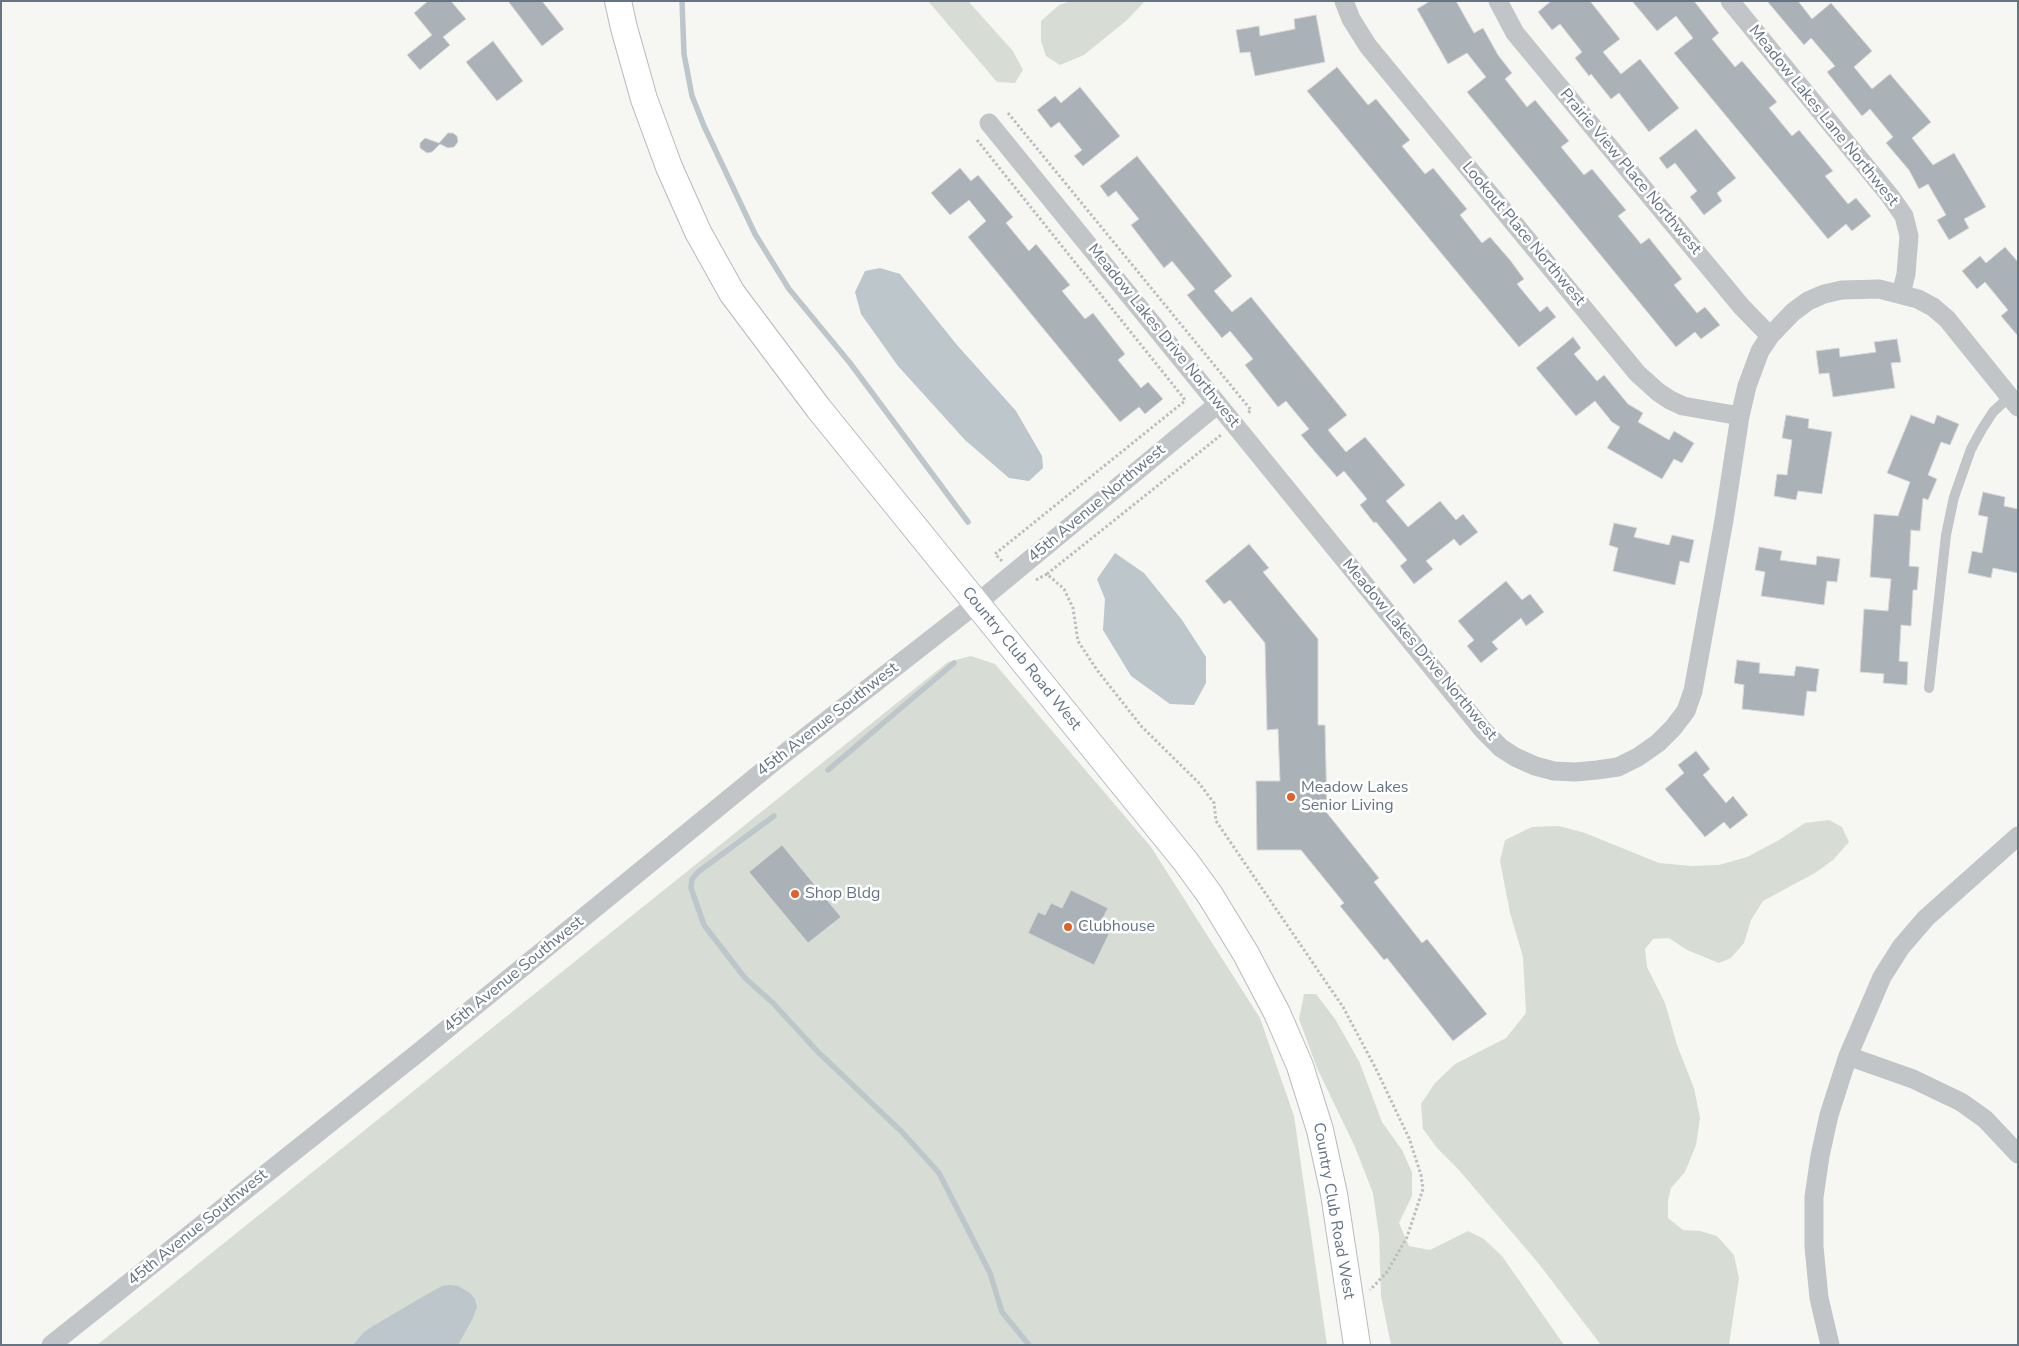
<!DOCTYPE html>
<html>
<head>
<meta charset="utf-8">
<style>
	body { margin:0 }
	#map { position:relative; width:2019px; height:1346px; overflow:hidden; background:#f6f6f3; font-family:"Nunito Sans",sans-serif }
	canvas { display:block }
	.frame { position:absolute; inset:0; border:2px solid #657484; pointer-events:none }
</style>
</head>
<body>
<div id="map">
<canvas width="2019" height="1346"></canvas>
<div class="frame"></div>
</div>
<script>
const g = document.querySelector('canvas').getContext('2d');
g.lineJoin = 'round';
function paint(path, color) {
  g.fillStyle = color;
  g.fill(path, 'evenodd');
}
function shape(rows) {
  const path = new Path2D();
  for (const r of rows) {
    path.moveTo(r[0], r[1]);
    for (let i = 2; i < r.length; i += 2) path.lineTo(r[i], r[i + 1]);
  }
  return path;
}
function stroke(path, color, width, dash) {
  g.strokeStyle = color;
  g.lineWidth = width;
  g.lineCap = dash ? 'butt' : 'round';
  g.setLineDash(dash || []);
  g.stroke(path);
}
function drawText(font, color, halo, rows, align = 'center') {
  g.font = font + ' "Nunito Sans",sans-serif';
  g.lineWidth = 5;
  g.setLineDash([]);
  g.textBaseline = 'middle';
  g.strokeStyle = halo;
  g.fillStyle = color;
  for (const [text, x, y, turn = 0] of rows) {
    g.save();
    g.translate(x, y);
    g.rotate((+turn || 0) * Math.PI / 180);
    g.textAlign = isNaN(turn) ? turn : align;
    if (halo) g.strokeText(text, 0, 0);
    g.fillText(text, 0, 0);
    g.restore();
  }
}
paint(shape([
	[928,1,968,1,1013,51,1023,70,1015,83,997,82],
	[1071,1,1145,1,1127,20,1084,55,1060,65,1046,56,1041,41,1041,21,1059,5],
	[971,656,995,664,1151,847,1260,1018,1294,1116,1327,1345,97,1345,948,662],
	[1829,820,1842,827,1849,842,1833,860,1815,873,1763,901,1751,920,1744,943,1731,958,1719,963,1687,950,1669,938,1653,939,1645,949,1647,967,1665,1003,1677,1045,1694,1088,1700,1118,1696,1145,1685,1172,1671,1188,1668,1200,1668,1218,1683,1230,1700,1231,1717,1236,1734,1255,1739,1278,1729,1345,1601,1345,1539,1264,1459,1170,1437,1148,1423,1129,1421,1104,1435,1083,1455,1064,1506,1038,1526,1013,1523,957,1510,913,1500,861,1505,840,1532,827,1559,826,1585,833,1659,863,1692,866,1719,865,1747,857,1779,840,1805,823],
	[1304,994,1316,994,1335,1019,1359,1061,1382,1122,1402,1150,1412,1172,1412,1196,1399,1223,1409,1246,1430,1250,1468,1231,1484,1239,1502,1256,1564,1345,1391,1345,1381,1296,1379,1235,1373,1193,1355,1147,1317,1068,1299,1019]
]), '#d7ddd4');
paint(shape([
	[880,268,900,274,957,345,1016,411,1042,456,1043,468,1029,481,1009,478,965,440,898,366,861,314,855,292,865,271],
	[1115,553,1144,573,1182,620,1206,657,1206,683,1194,705,1170,704,1131,676,1103,630,1105,599,1097,579],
	[449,1285,458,1286,470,1293,475,1299,477,1307,473,1318,458,1345,353,1345,364,1332,373,1326,424,1296,442,1286]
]), '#bcc6cb');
stroke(shape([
	[682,1,684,54,692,96,704,126,755,234,789,289,850,363,968,522],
	[828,770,954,663],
	[774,816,698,872,692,879,691,888,704,925,745,978,773,1003,817,1051,903,1133,939,1173,990,1273,1002,1312,1029,1345]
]), '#bcc6cb', 5.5);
const building = shape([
	[428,1,451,1,466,19,443,37,450,45,420,70,407,55,432,35,414,13,428,1],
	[508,1,542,1,564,29,542,46,508,1],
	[1430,1,1456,1,1474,33,1483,28,1498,55,1512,73,1505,79,1527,107,1535,100,1554,123,1569,141,1561,147,1584,175,1592,169,1611,192,1626,210,1618,216,1641,244,1649,238,1682,279,1674,285,1697,313,1705,307,1720,325,1701,339,1695,332,1676,347,1467,92,1486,77,1467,53,1448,64,1417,9,1430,1],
	[1551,1,1590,1,1620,39,1603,52,1621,74,1640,59,1679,108,1649,132,1619,93,1611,99,1591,74,1589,76,1575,58,1582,52,1560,24,1552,30,1538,12,1551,1],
	[1632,1,1694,1,1719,33,1712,39,1735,67,1742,61,1777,102,1769,108,1792,136,1799,130,1833,171,1825,176,1848,204,1856,198,1871,216,1852,231,1846,224,1828,239,1674,53,1693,38,1676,16,1657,31,1632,1],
	[1767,1,1798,1,1812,19,1831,3,1872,51,1854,67,1872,89,1890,74,1931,122,1912,138,1933,165,1954,153,1986,207,1964,219,1969,228,1949,240,1937,220,1946,215,1928,184,1919,189,1909,170,1886,143,1893,137,1870,109,1862,116,1827,72,1835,66,1811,38,1804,45,1767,1],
	[1316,15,1325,62,1255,76,1250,52,1240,53,1236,30,1259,26,1260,36,1295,29,1294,19,1316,15],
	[493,41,523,81,497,101,466,62,493,41],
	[1337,67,1368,105,1376,99,1395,122,1410,140,1402,146,1425,174,1433,168,1452,191,1467,209,1460,215,1482,243,1490,237,1510,260,1524,279,1517,284,1540,312,1547,306,1556,317,1519,347,1307,91,1337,67],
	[1080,87,1120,136,1083,166,1074,156,1082,150,1059,122,1051,128,1037,110,1055,96,1061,103,1080,87],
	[1696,129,1736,178,1717,193,1722,201,1704,215,1690,197,1697,191,1675,163,1667,169,1659,158,1696,129],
	[448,133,453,133,457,136,458,142,454,147,448,148,440,144,432,152,427,153,420,148,420,143,425,138,439,143,448,133],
	[1137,156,1232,276,1214,291,1232,312,1251,297,1347,415,1328,430,1346,452,1365,437,1405,485,1386,501,1408,527,1440,501,1456,520,1463,514,1478,532,1460,546,1454,539,1426,561,1433,569,1414,584,1400,566,1407,560,1376,522,1374,523,1360,505,1367,499,1344,471,1337,477,1316,453,1301,435,1309,429,1286,401,1278,407,1245,365,1253,359,1230,331,1222,338,1187,295,1195,289,1172,261,1164,268,1131,225,1139,219,1116,191,1108,197,1100,186,1137,156],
	[960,168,971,181,978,175,1013,217,1006,223,1029,251,1036,244,1070,285,1062,291,1085,319,1093,313,1125,354,1118,360,1141,388,1148,382,1163,399,1145,414,1139,407,1120,422,968,237,986,221,969,200,950,215,931,193,960,168],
	[2005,247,2018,262,2018,336,2001,316,2008,310,1985,282,1977,289,1962,271,1980,256,1986,263,2005,247],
	[1573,337,1581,348,1574,354,1597,381,1604,375,1628,404,1643,413,1638,422,1669,440,1674,431,1694,443,1682,463,1674,459,1662,479,1607,448,1620,427,1612,422,1595,401,1576,416,1536,368,1573,337],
	[1897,339,1901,362,1891,363,1895,388,1833,397,1829,373,1819,374,1816,351,1839,348,1840,357,1876,352,1874,342,1897,339],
	[1786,415,1809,419,1808,428,1832,432,1822,494,1798,491,1796,500,1774,496,1777,474,1787,475,1792,440,1782,438,1786,415],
	[1911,415,1934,424,1937,415,1959,424,1950,445,1941,442,1928,475,1937,479,1928,500,1923,498,1920,531,1911,530,1909,566,1919,567,1917,590,1913,590,1911,626,1901,625,1899,661,1908,662,1907,685,1883,683,1884,674,1860,672,1864,609,1888,611,1891,579,1870,577,1874,514,1898,516,1910,482,1887,473,1911,415],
	[1983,492,2005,497,2004,506,2018,509,2018,573,1993,568,1991,578,1968,573,1972,551,1982,553,1988,517,1978,515,1983,492],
	[1614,523,1637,528,1634,537,1669,545,1672,535,1694,540,1689,563,1680,561,1675,585,1613,571,1618,548,1609,545,1614,523],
	[1249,544,1269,568,1263,572,1318,639,1318,725,1325,725,1327,813,1379,878,1374,882,1422,943,1427,939,1487,1014,1453,1041,1387,958,1384,960,1340,906,1344,903,1301,850,1257,850,1256,781,1280,781,1278,729,1267,730,1265,643,1230,600,1224,604,1205,581,1249,544],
	[1759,547,1782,551,1780,560,1816,565,1817,556,1840,559,1837,582,1827,581,1824,605,1761,596,1765,572,1755,570,1759,547],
	[1506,581,1522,600,1530,594,1544,612,1526,626,1521,618,1492,642,1498,649,1481,663,1467,646,1474,640,1458,621,1506,581],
	[1737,660,1760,663,1759,673,1794,676,1796,666,1819,669,1816,692,1807,691,1804,716,1742,709,1744,685,1734,683,1737,660],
	[1696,751,1710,769,1703,775,1726,803,1733,796,1748,815,1730,829,1724,822,1705,837,1665,789,1684,773,1678,765,1696,751],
	[782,845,841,917,808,943,749,872,782,845],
	[1071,890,1108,908,1100,924,1111,930,1094,965,1028,933,1038,912,1045,915,1051,903,1062,908,1071,890]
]);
paint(building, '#aab2b8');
stroke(building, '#d7d8d5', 1);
const secondary = shape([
	[618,1,624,28,644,99,669,167,698,232,732,293,819,409,1186,862,1210,895,1246,954,1277,1013,1300,1066,1320,1130,1334,1194,1357,1345]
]);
stroke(secondary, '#b6babf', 28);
stroke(shape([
	[1008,113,1251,410,1247,414],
	[977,140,1186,401],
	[1002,561,995,554,1186,400],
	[1047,574,1221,435],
	[1036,580,1047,574,1064,589,1073,608,1078,641,1097,670,1142,727,1199,783,1214,803,1216,821,1343,1007,1375,1067,1409,1138,1421,1175,1423,1189,1407,1237,1387,1272,1370,1290]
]), '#bbbdc0', 3, [2.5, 2.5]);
stroke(shape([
	[1929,688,1946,535,1954,497,1971,449,1982,429,1993,412,2009,397]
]), '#c1c5c8', 10);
stroke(shape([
	[1344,1,1351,19,1368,46,1637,373,1658,392,1670,400,1683,406,1740,416],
	[1498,1,1515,33,1741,306,1770,336],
	[1730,1,1890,196,1904,216,1909,236,1906,274,1901,294],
	[989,123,1483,730,1501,748,1515,757,1535,766,1554,771,1575,772,1597,770,1618,767,1638,757,1658,743,1673,728,1686,711,1693,691,1724,520,1740,416,1747,386,1760,351,1770,336,1793,312,1808,301,1824,294,1842,290,1879,289,1918,299,1933,307,1947,319,2018,407],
	[1848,1056,1913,1079,1961,1102,1985,1119,2018,1154],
	[51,1345,419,1052,775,761,976,604,1218,404],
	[1830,1345,1819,1298,1814,1247,1814,1197,1820,1156,1829,1115,1848,1056,1882,977,1901,947,1926,918,2018,836]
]), '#c1c5c8', 19);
stroke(secondary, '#fff', 26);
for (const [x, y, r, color] of [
	[1291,797,5,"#e25f27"],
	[795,894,5,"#e25f27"],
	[1068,927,5,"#e25f27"]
]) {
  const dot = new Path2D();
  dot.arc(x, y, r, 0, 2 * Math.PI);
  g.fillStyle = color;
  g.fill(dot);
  stroke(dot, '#fff', 2);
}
drawText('16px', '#657484', '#fff', [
	["Meadow Lakes Lane Northwest",1823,116,51],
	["Prairie View Place Northwest",1630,172,50],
	["Lookout Place Northwest",1523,234,50],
	["Meadow Lakes Drive Northwest",1163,336,51],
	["45th Avenue Northwest",1097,504,-40],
	["Meadow Lakes Drive Northwest",1419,650,50],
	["Country Club Road West",1021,659,51],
	["45th Avenue Southwest",828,720,-38],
	["45th Avenue Southwest",514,975,-39],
	["Country Club Road West",1333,1211,80],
	["45th Avenue Southwest",198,1228,-39]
]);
drawText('16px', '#657484', '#fff', [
	["Meadow Lakes",1301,788],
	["Senior Living",1301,806],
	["Shop Bldg",805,894],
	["Clubhouse",1078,927]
], 'left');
</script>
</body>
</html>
